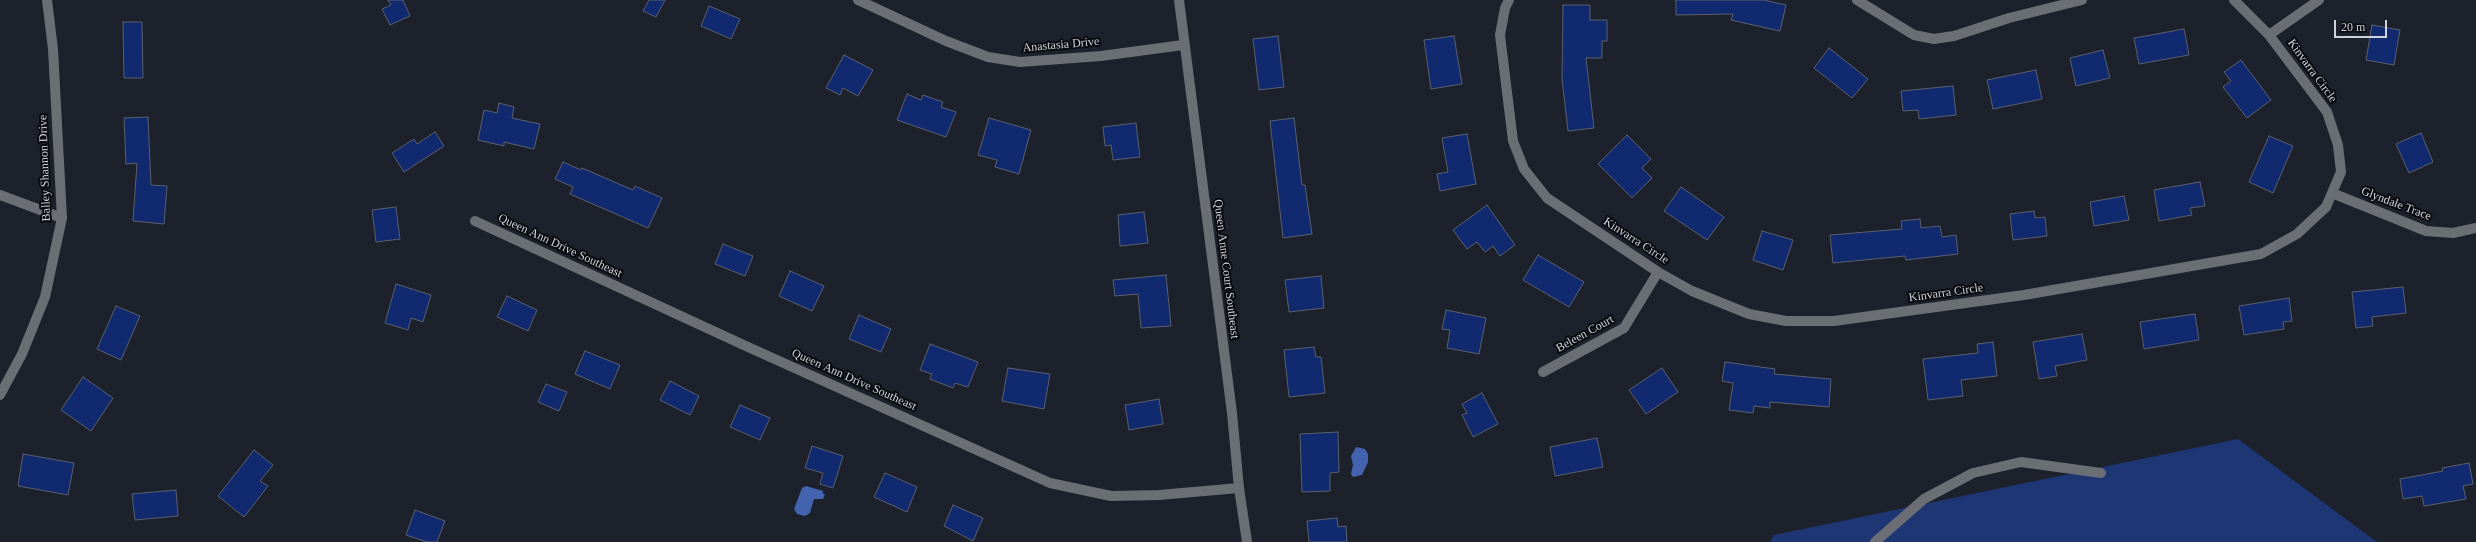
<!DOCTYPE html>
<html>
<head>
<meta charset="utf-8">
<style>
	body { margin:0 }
	#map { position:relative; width:2476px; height:542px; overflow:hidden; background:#1c212c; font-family:Georgia,serif }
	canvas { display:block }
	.scale { position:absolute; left:2334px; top:20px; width:53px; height:18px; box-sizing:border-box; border:2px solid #d0d3db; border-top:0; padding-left:5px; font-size:12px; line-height:14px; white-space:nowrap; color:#d0d3db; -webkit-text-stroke:3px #090b10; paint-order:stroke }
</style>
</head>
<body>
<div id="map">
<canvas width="2476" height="542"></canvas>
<div class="scale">20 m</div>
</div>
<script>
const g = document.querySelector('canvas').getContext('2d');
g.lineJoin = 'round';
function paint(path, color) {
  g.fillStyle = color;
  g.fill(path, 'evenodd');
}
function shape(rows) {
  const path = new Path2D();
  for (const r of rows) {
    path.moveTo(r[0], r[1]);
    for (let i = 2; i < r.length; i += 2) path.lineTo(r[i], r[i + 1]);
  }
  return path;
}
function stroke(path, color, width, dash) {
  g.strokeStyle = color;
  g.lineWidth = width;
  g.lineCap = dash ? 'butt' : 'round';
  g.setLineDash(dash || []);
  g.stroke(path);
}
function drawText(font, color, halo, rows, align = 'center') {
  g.font = font + ' Georgia,serif';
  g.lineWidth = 4;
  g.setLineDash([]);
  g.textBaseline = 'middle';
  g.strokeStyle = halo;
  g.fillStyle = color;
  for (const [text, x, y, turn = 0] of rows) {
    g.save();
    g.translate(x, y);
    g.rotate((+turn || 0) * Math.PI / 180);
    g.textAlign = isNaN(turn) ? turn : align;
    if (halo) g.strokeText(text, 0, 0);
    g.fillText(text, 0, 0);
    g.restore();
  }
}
paint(shape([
	[2238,439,2377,542,1770,542,1774,535]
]), '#1e3673');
paint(shape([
	[1356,447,1365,449,1368,454,1368,462,1362,475,1353,477,1351,474,1353,465,1351,456],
	[806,486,823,491,823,494,825,494,823,499,814,499,810,513,805,516,797,514,794,509,802,488]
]), '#4463af');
const building = shape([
	[388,0,403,0,410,16,390,25,382,9,391,5,388,0],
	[649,0,665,0,656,17,643,11,649,0],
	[1676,0,1764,0,1786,5,1780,31,1731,20,1733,14,1676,15,1676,0],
	[1563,5,1590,5,1590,20,1607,20,1607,41,1602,41,1602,58,1586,58,1594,128,1568,131,1562,79,1563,5],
	[709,6,740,19,731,39,701,26,709,6],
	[123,22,142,22,143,78,124,78,123,22],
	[2372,25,2400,30,2394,65,2366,60,2372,25],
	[2184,29,2189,55,2139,64,2134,38,2184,29],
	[1278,36,1284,87,1259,90,1253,39,1278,36],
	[1454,36,1462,84,1431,89,1424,40,1454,36],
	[1829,48,1868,79,1852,98,1814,68,1829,48],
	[2103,50,2110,78,2076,86,2070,58,2103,50],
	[844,55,873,70,858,96,843,88,840,95,826,88,844,55],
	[2241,60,2271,100,2247,118,2223,87,2231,81,2224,72,2241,60],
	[2036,70,2042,99,1993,109,1987,80,2036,70],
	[1953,86,1956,115,1919,119,1918,110,1903,111,1901,91,1953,86],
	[907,94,921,100,923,95,943,102,941,107,956,112,946,137,897,120,907,94],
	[499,103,514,107,512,118,540,124,534,149,504,142,504,146,478,140,484,110,497,113,499,103],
	[148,117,151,185,167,186,164,224,133,221,137,163,126,164,124,118,148,117],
	[989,118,1031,130,1019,174,995,167,997,160,978,155,989,118],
	[1294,118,1302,185,1305,185,1312,234,1283,238,1270,121,1294,118],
	[1136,123,1140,157,1113,160,1111,145,1105,146,1103,127,1136,123],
	[435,132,444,146,404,172,392,153,414,139,417,144,435,132],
	[2421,133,2433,162,2409,173,2396,144,2421,133],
	[1467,134,1476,184,1440,191,1437,174,1448,172,1442,138,1467,134],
	[1627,135,1651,159,1642,168,1652,178,1632,198,1598,164,1627,135],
	[2269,136,2293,146,2273,193,2249,182,2269,136],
	[563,162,581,170,582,168,633,190,635,186,662,198,648,228,570,194,573,187,555,179,563,162],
	[2200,182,2205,206,2190,208,2192,215,2159,221,2154,190,2200,182],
	[1681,187,1724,217,1707,240,1664,211,1681,187],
	[2124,196,2129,220,2094,226,2090,202,2124,196],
	[1487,205,1515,245,1500,256,1493,246,1485,252,1477,242,1467,249,1453,230,1487,205],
	[396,207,400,239,376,242,372,210,396,207],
	[2034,211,2035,218,2045,217,2047,236,2013,240,2010,214,2034,211],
	[1144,212,1148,243,1120,246,1118,215,1144,212],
	[1920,219,1921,228,1940,226,1942,237,1956,235,1958,254,1906,260,1905,256,1833,263,1830,235,1902,229,1901,221,1920,219],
	[1762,231,1793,240,1783,270,1753,260,1762,231],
	[723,244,753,256,745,276,715,264,723,244],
	[1538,255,1584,282,1569,307,1523,280,1538,255],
	[790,271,824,286,812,311,779,296,790,271],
	[1166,275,1171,326,1141,328,1138,294,1115,296,1113,280,1166,275],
	[1321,276,1324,308,1289,312,1285,280,1321,276],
	[396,284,431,295,423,322,411,318,408,330,385,323,396,284],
	[2403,287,2406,313,2372,317,2373,326,2356,328,2352,292,2403,287],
	[507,296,537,310,528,331,497,317,507,296],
	[2289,298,2292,321,2283,322,2284,329,2244,335,2239,306,2289,298],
	[116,306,140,316,121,360,97,349,116,306],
	[1446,310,1486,318,1479,354,1447,348,1450,330,1442,329,1446,310],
	[2195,314,2199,340,2144,349,2140,322,2195,314],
	[859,315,891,329,881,352,849,339,859,315],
	[2082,334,2087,360,2055,366,2057,376,2039,379,2033,342,2082,334],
	[1993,342,1997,376,1961,380,1963,396,1928,400,1923,359,1978,353,1977,344,1993,342],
	[930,344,978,362,968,387,955,383,953,388,930,379,932,374,920,370,930,344],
	[1314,347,1316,357,1321,357,1325,393,1289,397,1284,350,1314,347],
	[585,351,620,365,610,389,575,374,585,351],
	[1725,362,1775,369,1774,374,1831,379,1829,407,1770,402,1770,408,1754,406,1753,413,1729,410,1733,383,1722,381,1725,362],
	[1008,368,1050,374,1044,409,1002,401,1008,368],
	[1662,368,1678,392,1646,414,1629,390,1662,368],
	[83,377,113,398,91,431,61,410,83,377],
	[670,381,699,396,690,415,660,400,670,381],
	[546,384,567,392,559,411,538,402,546,384],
	[1482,393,1498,424,1473,437,1462,415,1467,413,1462,404,1482,393],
	[1159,399,1163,424,1129,430,1125,405,1159,399],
	[740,405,770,418,760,440,730,427,740,405],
	[1338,432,1339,472,1330,473,1330,491,1302,492,1300,434,1338,432],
	[1597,438,1603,467,1555,476,1550,447,1597,438],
	[812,446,843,456,833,488,820,484,823,473,805,468,812,446],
	[254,450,273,465,260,481,268,486,244,517,218,496,254,450],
	[23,454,74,463,68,495,18,486,23,454],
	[2469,463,2473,484,2463,486,2466,499,2424,506,2422,496,2403,499,2400,479,2443,471,2442,468,2469,463],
	[885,473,917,487,907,512,874,497,885,473],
	[176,490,178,516,135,520,132,494,176,490],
	[953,505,983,518,973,541,944,526,953,505],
	[415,510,445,521,437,542,427,542,406,535,415,510],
	[1337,518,1338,527,1346,526,1347,542,1309,542,1307,521,1337,518]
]);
paint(building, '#11296f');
stroke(building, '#5a606d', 1);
stroke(shape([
	[858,0,946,41,988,57,1020,62,1101,56,1183,45],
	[1179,0,1232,413,1239,488,1247,542],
	[1509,0,1505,8,1500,35,1513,141,1524,169,1547,198,1658,272,1692,291,1749,314,1786,321,1834,321,2024,295,2261,254,2297,234,2326,207,2341,172,2338,145,2327,112,2269,35,2234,0],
	[1857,0,1914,35,1934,39,1954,36,2009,18,2082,0],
	[2269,35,2319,0],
	[2332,193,2426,231,2453,233,2476,228],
	[0,195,62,218],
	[475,221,748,347,1050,483,1111,496,1159,495,1239,488],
	[1543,372,1624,328,1658,272],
	[0,395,22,354,45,297,62,218,53,49,47,0],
	[1875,542,1924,499,1973,473,2021,462,2101,473]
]), '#6b6e74', 10);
drawText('12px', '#d0d3db', '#090b10', [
	["Anastasia Drive",1061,45,-5],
	["Kinvarra Circle",2312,71,54],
	["Balley Shannon Drive",45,168,-92],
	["Glyndale Trace",2396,204,21],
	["Kinvarra Circle",1636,241,33],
	["Queen Ann Drive Southeast",560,246,25],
	["Queen Anne Court Southeast",1226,269,83],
	["Kinvarra Circle",1946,293,-8],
	["Beleen Court",1585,334,-29],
	["Queen Ann Drive Southeast",854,380,24]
]);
</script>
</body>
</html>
